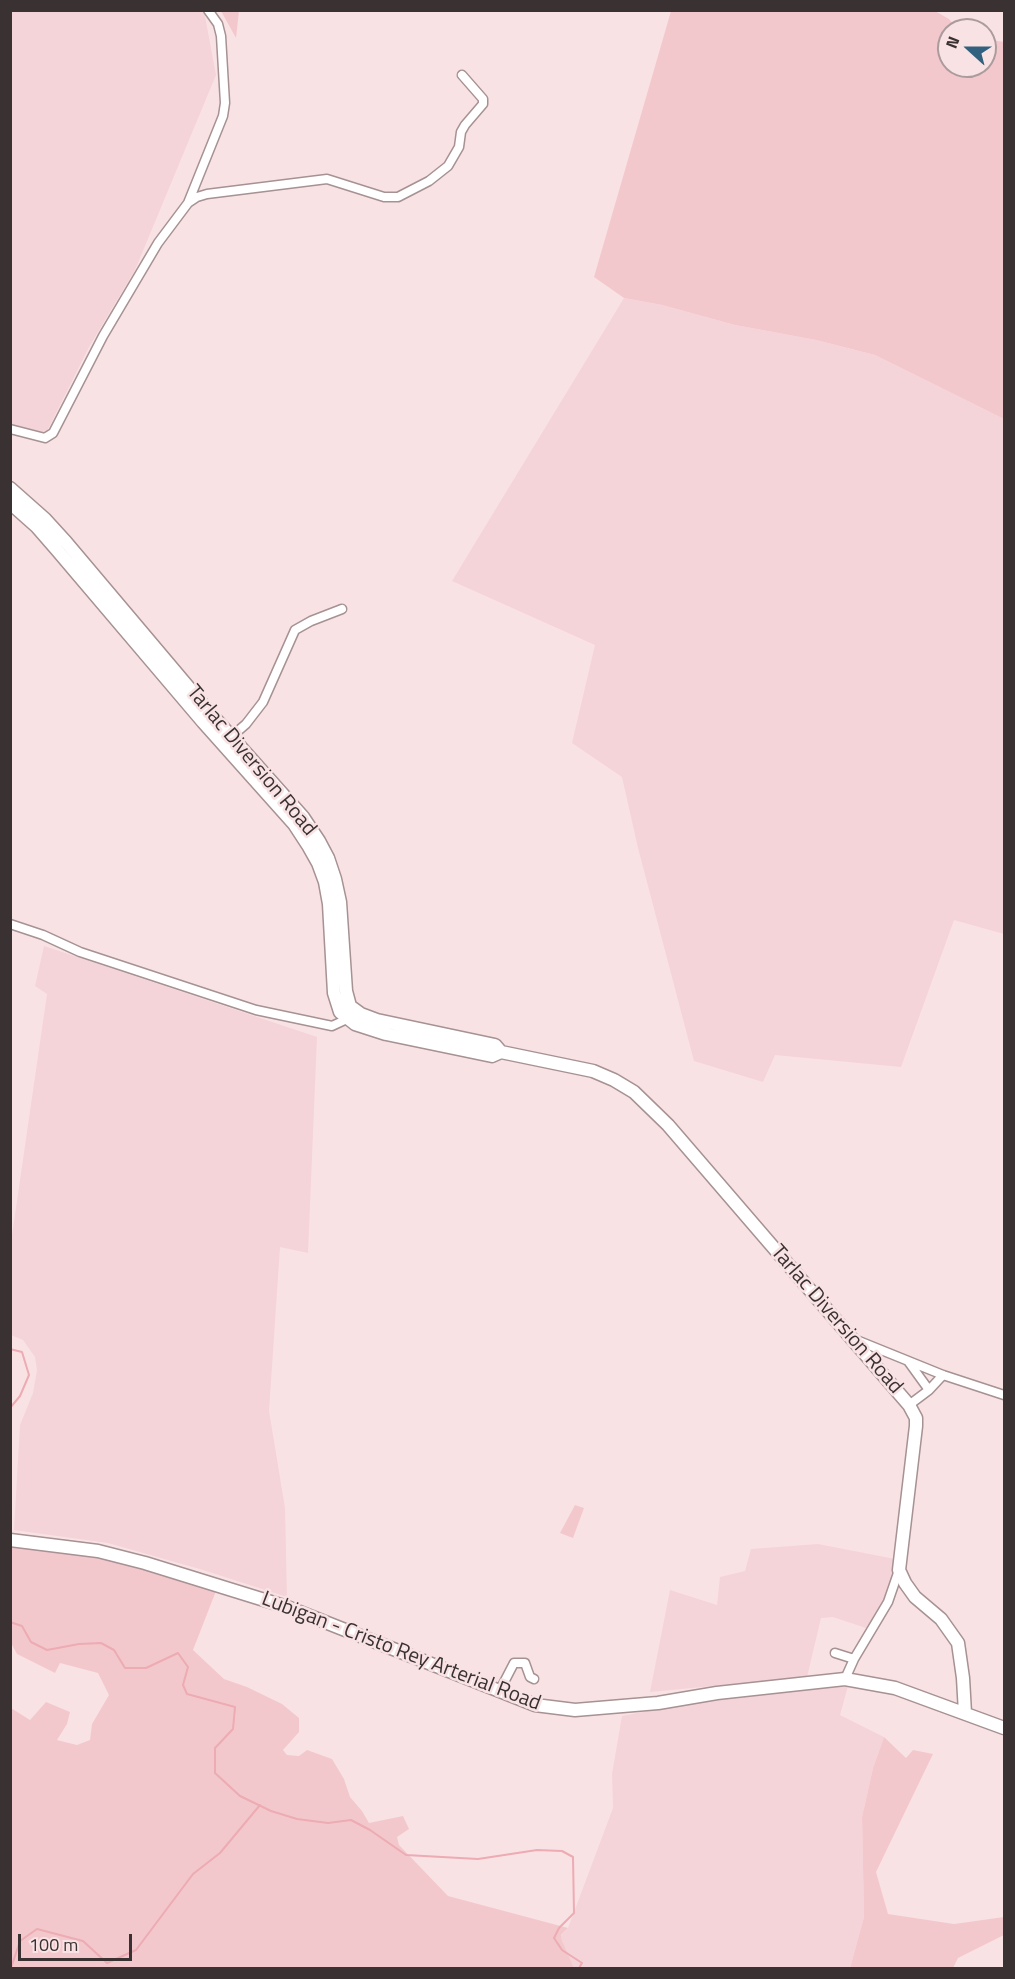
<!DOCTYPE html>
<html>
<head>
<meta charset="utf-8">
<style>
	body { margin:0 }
	#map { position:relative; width:1015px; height:1979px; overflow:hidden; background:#f9e2e4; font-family:"Titillium Web",sans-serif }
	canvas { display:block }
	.frame { position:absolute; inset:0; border:12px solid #393132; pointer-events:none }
	.north { position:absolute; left:937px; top:18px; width:60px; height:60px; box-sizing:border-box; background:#f9e2e4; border:2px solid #ac9b9d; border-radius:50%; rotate:291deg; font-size:16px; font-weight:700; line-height:24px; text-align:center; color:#393132 }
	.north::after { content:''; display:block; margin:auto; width:21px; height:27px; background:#31617f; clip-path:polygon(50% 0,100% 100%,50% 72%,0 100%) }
	.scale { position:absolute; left:18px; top:1934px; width:114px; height:27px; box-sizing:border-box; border:3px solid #393132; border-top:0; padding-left:8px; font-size:18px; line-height:21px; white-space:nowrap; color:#393132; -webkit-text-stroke:4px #f9e2e4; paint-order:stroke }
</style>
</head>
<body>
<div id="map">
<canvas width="1015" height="1979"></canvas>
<div class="frame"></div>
<div class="north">N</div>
<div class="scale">100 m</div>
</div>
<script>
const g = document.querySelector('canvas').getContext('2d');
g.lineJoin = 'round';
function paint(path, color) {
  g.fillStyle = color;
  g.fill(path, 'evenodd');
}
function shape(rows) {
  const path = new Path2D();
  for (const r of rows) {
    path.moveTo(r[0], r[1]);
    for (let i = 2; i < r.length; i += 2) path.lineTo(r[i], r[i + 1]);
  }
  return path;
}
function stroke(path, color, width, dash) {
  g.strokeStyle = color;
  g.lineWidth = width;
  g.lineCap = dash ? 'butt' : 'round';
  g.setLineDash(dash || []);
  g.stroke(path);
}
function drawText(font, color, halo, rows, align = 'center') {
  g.font = font + ' "Titillium Web",sans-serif';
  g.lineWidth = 5;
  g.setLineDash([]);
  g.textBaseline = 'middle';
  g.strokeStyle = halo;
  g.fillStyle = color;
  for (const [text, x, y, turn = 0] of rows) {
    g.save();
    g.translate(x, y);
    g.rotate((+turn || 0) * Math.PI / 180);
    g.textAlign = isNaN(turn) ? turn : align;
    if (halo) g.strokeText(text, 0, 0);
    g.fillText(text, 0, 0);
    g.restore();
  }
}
paint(shape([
	[10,11,204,11,216,75,135,270,89,347,46,433,11,424],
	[624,298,662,305,735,325,816,340,875,355,1004,419,1004,934,954,920,901,1067,775,1055,763,1082,694,1061,638,848,622,777,572,743,595,645,452,581],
	[44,946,317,1037,308,1253,280,1247,269,1411,285,1508,287,1597,203,1570,108,1543,14,1530,20,1425,33,1393,37,1370,35,1357,23,1340,11,1335,10,1249,47,994,35,986],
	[818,1544,895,1559,888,1595,869,1629,833,1617,821,1618,807,1677,650,1692,670,1590,717,1605,720,1577,745,1571,751,1549],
	[848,1686,840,1715,884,1737,873,1768,862,1817,864,1917,850,1968,574,1968,563,1946,561,1936,568,1928,613,1808,612,1774,622,1716,683,1704,783,1691]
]), '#f4d4d8');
paint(shape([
	[221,11,239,11,236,38],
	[671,11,935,11,949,19,958,30,949,30,949,66,985,66,985,39,1004,42,1004,419,875,355,816,340,735,325,662,305,624,298,594,277],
	[575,1505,584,1508,573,1538,560,1533],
	[11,1547,111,1559,216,1591,193,1650,224,1679,247,1687,282,1704,299,1718,299,1732,283,1750,287,1755,299,1756,307,1750,332,1759,344,1779,350,1797,362,1811,369,1823,403,1816,409,1829,397,1837,399,1845,448,1896,568,1928,561,1935,562,1941,574,1968,11,1968,11,1708,30,1720,46,1702,70,1712,67,1724,57,1740,77,1745,90,1740,92,1724,109,1695,98,1673,60,1663,55,1673,17,1654,11,1643],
	[884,1737,906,1758,913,1750,933,1754,876,1872,888,1914,954,1924,1004,1917,1004,1935,958,1958,953,1968,850,1968,864,1917,862,1817,873,1768]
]), '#f3c8cd');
stroke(shape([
	[10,1349,22,1352,29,1375,20,1396,10,1408],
	[10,1622,22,1626,31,1642,47,1650,79,1644,101,1643,114,1650,125,1668,146,1668,178,1653,188,1667,183,1685,187,1694,235,1707,233,1729,215,1748,215,1773,240,1796,271,1811,297,1819,328,1823,351,1820,370,1830,406,1855,478,1859,537,1850,562,1851,573,1857,574,1913,559,1928,554,1938,562,1950,582,1963,579,1968],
	[11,1968,20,1941,37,1929,83,1941,107,1963,136,1950,193,1874,220,1853,260,1805]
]), '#edabb3', 2);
const minor = shape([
	[188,203,223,116,225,103,221,36,218,24,208,10],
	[10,429,45,438,53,433,103,336,158,243,188,203,197,197,207,194,327,179,384,197,398,197,429,181,448,166,459,147,461,132,465,125,483,104,483,99,462,75],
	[231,737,246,724,263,702,295,630,311,621,342,609],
	[10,924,43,935,80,952,256,1010,332,1026,347,1019],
	[854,1339,943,1375,1004,1395],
	[908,1361,929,1390],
	[909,1405,929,1390,943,1375],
	[835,1653,854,1659],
	[845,1679,854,1659,888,1602,899,1570],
	[499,1692,514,1663,525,1663,530,1677,534,1679]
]);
const secondary = shape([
	[10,488,45,519,66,542,212,715,303,817,319,841,328,858,335,879,340,902,346,991,350,1006,361,1014,377,1020,495,1045,501,1052],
	[10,503,37,527,57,550,203,722,294,824,309,847,318,863,325,882,329,904,334,993,340,1012,355,1024,386,1034,492,1056,501,1052,593,1071,614,1080,634,1092,668,1125,909,1405,916,1418,916,1426,899,1570,905,1583,915,1597,941,1619,958,1643,963,1678,965,1713],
	[10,1540,98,1551,145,1563,287,1607,535,1705,575,1710,658,1703,717,1693,845,1679,895,1688,1004,1728]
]);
stroke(minor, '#a69193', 11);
stroke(secondary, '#a69193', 15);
stroke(minor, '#fff', 8);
stroke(secondary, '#fff', 12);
drawText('21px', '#393132', '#f9e2e4', [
	["Tarlac Diversion Road",251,761,50],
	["Tarlac Diversion Road",836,1320,49],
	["Lubigan - Cristo Rey Arterial Road",401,1652,21]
]);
</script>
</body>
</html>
